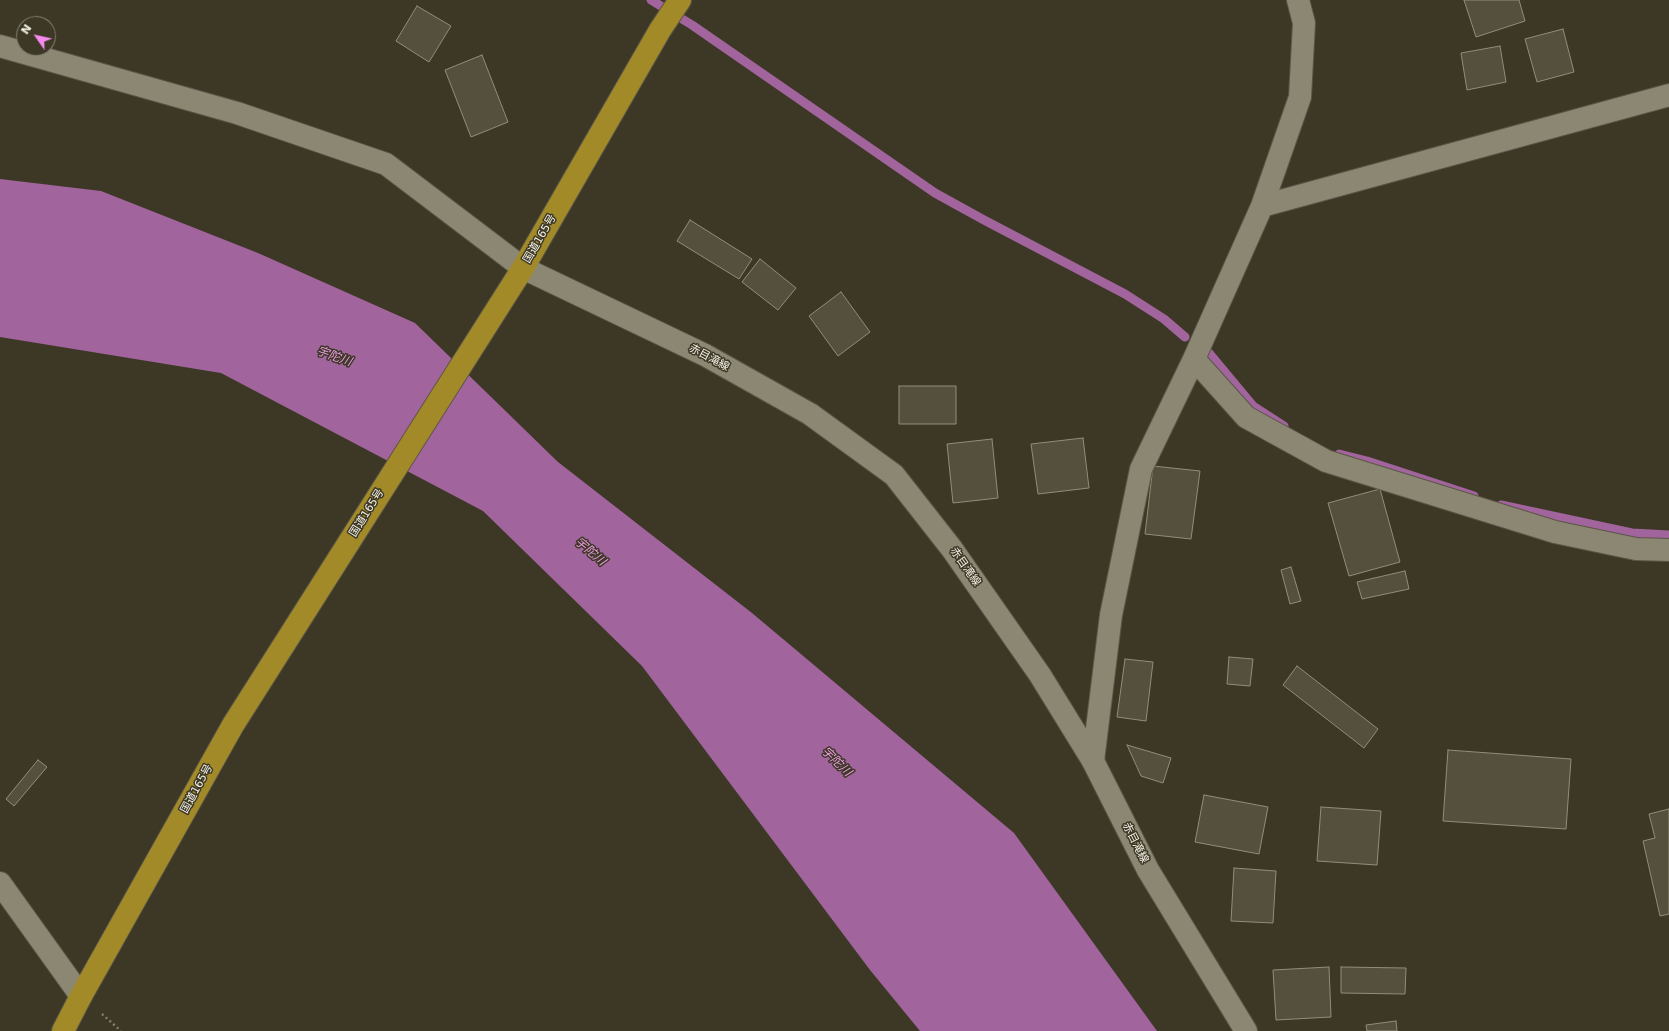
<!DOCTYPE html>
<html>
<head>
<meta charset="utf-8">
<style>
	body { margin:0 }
	#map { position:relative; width:1669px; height:1031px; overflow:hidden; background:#3d3826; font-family:"DejaVu Sans",sans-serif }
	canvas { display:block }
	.north { position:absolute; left:16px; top:16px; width:40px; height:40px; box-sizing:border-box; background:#3d3826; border:1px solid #868273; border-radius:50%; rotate:304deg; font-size:11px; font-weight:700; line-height:16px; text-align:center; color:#f4f1e6 }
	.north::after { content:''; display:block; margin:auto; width:14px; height:18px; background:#f589ee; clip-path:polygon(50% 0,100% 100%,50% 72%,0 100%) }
</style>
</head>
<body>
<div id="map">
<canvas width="1669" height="1031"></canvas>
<div class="north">N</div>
</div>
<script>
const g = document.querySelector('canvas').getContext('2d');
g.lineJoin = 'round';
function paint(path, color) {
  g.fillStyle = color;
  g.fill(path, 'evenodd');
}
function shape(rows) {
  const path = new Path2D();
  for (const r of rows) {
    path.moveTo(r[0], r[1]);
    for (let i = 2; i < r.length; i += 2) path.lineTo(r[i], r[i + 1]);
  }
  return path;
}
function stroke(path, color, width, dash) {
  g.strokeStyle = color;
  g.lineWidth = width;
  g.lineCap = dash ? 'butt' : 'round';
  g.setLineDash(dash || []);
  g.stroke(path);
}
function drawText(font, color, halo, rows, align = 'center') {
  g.font = font + ' "DejaVu Sans","Noto Sans JP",sans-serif';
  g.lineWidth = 3;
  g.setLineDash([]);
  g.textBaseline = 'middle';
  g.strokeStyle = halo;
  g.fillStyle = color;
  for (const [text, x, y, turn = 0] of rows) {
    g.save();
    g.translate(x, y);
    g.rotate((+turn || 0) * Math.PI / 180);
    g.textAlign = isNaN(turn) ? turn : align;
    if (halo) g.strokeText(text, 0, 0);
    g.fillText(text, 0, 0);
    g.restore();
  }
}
paint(shape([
	[0,179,101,191,258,253,415,323,558,462,752,613,1014,833,1157,1031,920,1031,870,970,642,666,483,511,221,373,0,337]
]), '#a1649c');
stroke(shape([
	[651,0,692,25,935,193,984,220,1125,294,1164,319,1185,337],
	[1208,352,1253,406,1284,426],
	[1339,454,1367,461,1474,496],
	[1501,505,1632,533,1669,535]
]), '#a1649c', 9);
const building = shape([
	[1464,0,1519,0,1525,21,1476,37,1464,0],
	[417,6,451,26,429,62,396,41,417,6],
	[1563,29,1574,72,1537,82,1525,39,1563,29],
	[1500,46,1506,82,1467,90,1461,53,1500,46],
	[482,55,508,122,471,137,445,70,482,55],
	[690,220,752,259,739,279,677,241,690,220],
	[760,259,796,288,778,310,742,282,760,259],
	[841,292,870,332,838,356,809,316,841,292],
	[899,386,956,386,956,424,899,424,899,386],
	[1083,438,1089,488,1038,494,1031,444,1083,438],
	[992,439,998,498,953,503,947,444,992,439],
	[1153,466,1200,471,1191,539,1145,534,1153,466],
	[1380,489,1400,562,1349,576,1328,503,1380,489],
	[1291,567,1301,601,1290,604,1281,570,1291,567],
	[1405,571,1409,589,1362,599,1357,582,1405,571],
	[1229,657,1253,659,1250,686,1227,684,1229,657],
	[1125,659,1153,662,1146,721,1117,717,1125,659],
	[1297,666,1378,729,1364,748,1283,685,1297,666],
	[1127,745,1171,758,1163,783,1141,776,1127,745],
	[1448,750,1571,759,1566,829,1443,821,1448,750],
	[38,760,47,767,14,806,6,799,38,760],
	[1204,795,1268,807,1259,854,1195,842,1204,795],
	[1321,807,1381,811,1377,865,1317,861,1321,807],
	[1669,809,1669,914,1660,916,1643,841,1655,838,1649,814,1669,809],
	[1234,868,1276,871,1273,923,1231,921,1234,868],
	[1329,967,1331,1017,1276,1020,1273,970,1329,967],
	[1341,967,1406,968,1405,994,1341,993,1341,967],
	[1396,1021,1397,1031,1367,1031,1366,1025,1396,1021]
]);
paint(building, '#55503d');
stroke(building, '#928d79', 1);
const street = shape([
	[0,46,237,113,386,164,523,268],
	[1262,206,1669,95],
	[1194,359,1246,417,1326,461,1555,532,1636,549,1669,550],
	[1093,761,1111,615,1141,469,1194,359,1262,206,1300,97,1304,23,1298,0],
	[0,883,81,996]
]);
const secondary = shape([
	[523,268,705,355,810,414,894,475,952,549,1040,675,1093,761,1148,870,1246,1031]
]);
const highway = shape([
	[63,1031,81,996,233,725,523,268,660,30,680,0]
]);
stroke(street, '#5a5646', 24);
stroke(secondary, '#5a5646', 24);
stroke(highway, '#5a5646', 24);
stroke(shape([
	[102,1014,121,1031]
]), '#837f6f', 2.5, [2, 3]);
stroke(street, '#8c8773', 22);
stroke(secondary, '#8c8773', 22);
stroke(highway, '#a38a28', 22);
drawText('11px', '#f4f1e6', '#3d3826', [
	["国道165号",540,239,-60],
	["赤目滝線",709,358,28],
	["国道165号",367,513,-58],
	["赤目滝線",965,567,55],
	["国道165号",197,789,-61],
	["赤目滝線",1135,843,63]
]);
drawText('italic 12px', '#f09ce9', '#3d3826', [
	["宇陀川",334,357,19],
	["宇陀川",590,552,40],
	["宇陀川",836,762,44]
]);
</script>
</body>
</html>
